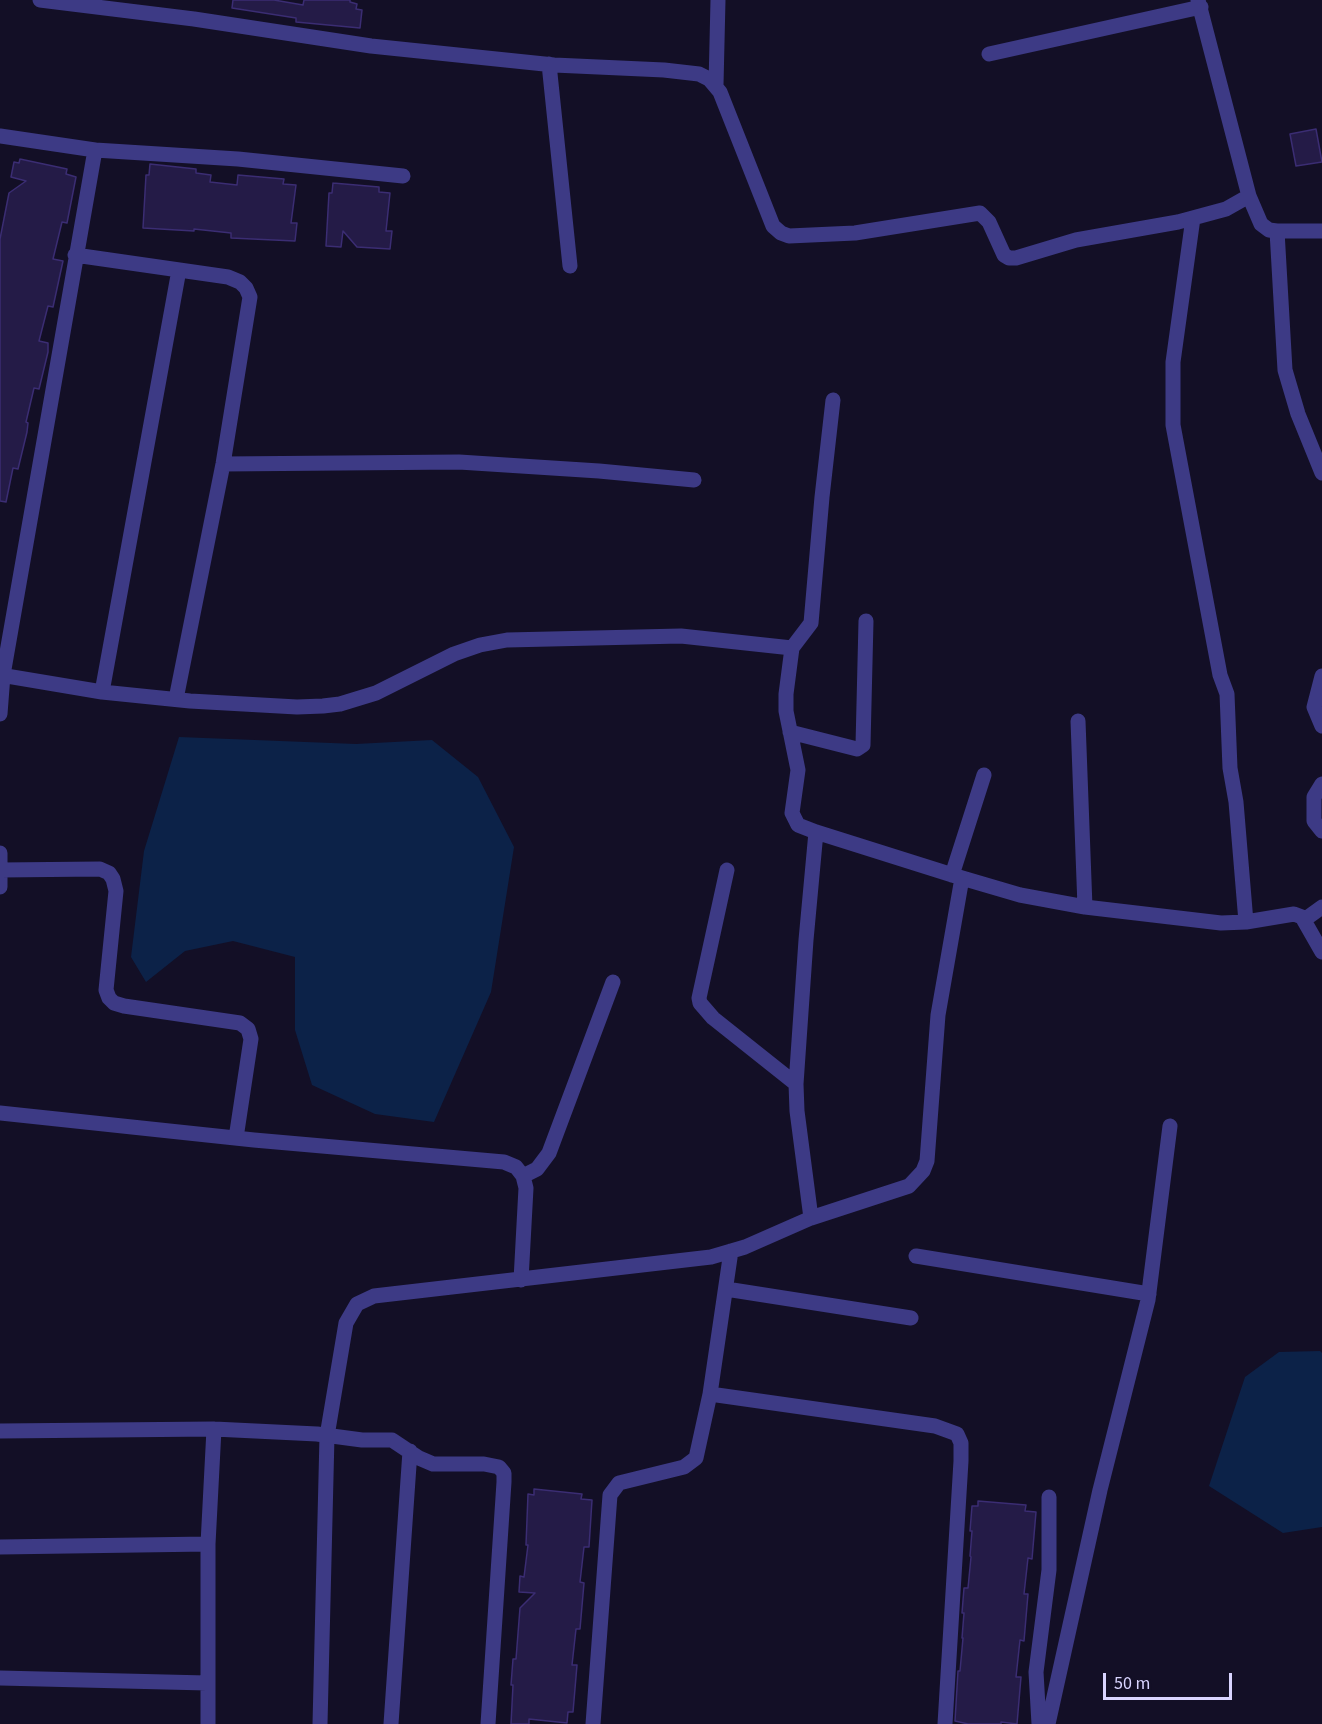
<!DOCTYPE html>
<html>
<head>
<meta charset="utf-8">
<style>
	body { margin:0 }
	#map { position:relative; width:1322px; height:1724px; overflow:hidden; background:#130f26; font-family:"Source Sans 3",sans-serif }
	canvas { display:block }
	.scale { position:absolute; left:1103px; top:1673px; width:129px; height:27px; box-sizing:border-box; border:3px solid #d9d4ff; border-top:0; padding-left:8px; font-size:18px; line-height:21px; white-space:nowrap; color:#d9d4ff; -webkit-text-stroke:4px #130f26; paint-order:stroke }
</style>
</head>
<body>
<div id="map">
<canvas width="1322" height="1724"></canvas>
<div class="scale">50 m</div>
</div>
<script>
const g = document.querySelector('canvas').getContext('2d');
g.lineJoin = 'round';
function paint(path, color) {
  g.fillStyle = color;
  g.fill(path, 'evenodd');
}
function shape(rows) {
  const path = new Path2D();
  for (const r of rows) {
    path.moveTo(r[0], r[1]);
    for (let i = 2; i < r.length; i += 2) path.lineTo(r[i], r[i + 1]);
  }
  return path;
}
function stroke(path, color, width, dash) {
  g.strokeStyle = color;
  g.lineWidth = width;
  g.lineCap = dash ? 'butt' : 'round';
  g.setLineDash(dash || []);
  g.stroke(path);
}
paint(shape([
	[179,737,356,744,432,740,478,777,514,847,491,992,434,1122,375,1114,312,1085,295,1030,295,957,233,941,185,951,146,982,131,957,144,851],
	[1320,1351,1322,1353,1322,1527,1283,1533,1209,1486,1245,1377,1279,1352]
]), '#0c2248');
const building = shape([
	[233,0,274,0,303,5,304,0,350,0,350,2,357,4,356,9,362,10,360,28,296,22,296,18,232,8,233,0],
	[1316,129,1322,162,1296,166,1290,134,1316,129],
	[20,159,67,169,66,174,76,177,67,223,62,222,53,259,63,261,53,307,48,306,39,341,48,343,48,352,39,389,34,388,26,422,28,423,27,432,18,469,13,468,6,502,0,501,0,239,9,193,26,181,11,177,14,162,19,163,20,159],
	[150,164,196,169,196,173,211,175,210,182,237,185,238,175,284,179,283,184,296,185,291,223,297,223,295,241,231,238,231,233,194,229,194,231,143,228,146,175,149,175,150,164],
	[333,183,379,187,379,192,390,193,386,231,392,231,390,249,357,247,343,231,341,247,326,246,329,193,332,193,333,183],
	[534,1489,582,1494,581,1499,592,1500,589,1547,584,1547,580,1582,584,1583,580,1629,576,1629,572,1665,577,1665,573,1712,568,1712,567,1723,529,1719,529,1724,511,1724,513,1685,511,1685,513,1659,516,1659,520,1608,535,1593,519,1592,520,1576,524,1577,528,1545,526,1545,528,1494,534,1495,534,1489],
	[978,1501,1026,1505,1025,1511,1036,1512,1032,1559,1028,1558,1024,1594,1028,1594,1024,1641,1020,1640,1016,1677,1021,1677,1017,1724,1001,1722,1001,1724,968,1724,955,1721,958,1671,960,1671,963,1638,962,1638,964,1613,962,1613,964,1588,968,1588,971,1557,970,1556,972,1531,970,1531,972,1506,978,1506,978,1501]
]);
paint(building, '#241b47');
stroke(building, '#3b2d73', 1.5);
stroke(shape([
	[40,0,194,19,371,46,554,65,664,70,699,74,709,79,720,92,773,226,781,233,789,236,855,233,980,213,989,222,1004,255,1009,258,1016,258,1076,240,1178,222,1226,209,1249,196],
	[1198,0,1249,196,1261,224,1269,230,1277,231,1322,231],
	[989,54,1201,7],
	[549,64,570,266],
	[716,85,718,0],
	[0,136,95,150,238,159,403,176],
	[1193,218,1173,362,1173,425,1220,675,1227,694,1230,768,1236,802,1246,922],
	[1277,231,1285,370,1298,414,1322,473],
	[75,255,228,277,240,282,246,288,250,297,223,464,176,699],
	[833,400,822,497,811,623,792,648,786,694,786,711,798,770,792,813,798,825,816,832,962,878,1020,895,1085,907,1221,923,1246,922,1294,914,1302,917,1322,952],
	[223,464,459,462,599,471,694,480],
	[0,675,102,692,190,701,297,707,323,706,340,704,376,693,454,654,480,645,507,640,681,636,792,648],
	[1322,676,1314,707,1322,726],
	[102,692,179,270],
	[0,714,3,675,95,150],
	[1078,721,1085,907],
	[790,732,857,749,863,745,866,621],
	[1322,784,1314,797,1314,821,1322,831],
	[0,853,0,887],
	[0,870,100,869,109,873,113,879,116,891,106,990,109,998,114,1003,124,1006,240,1023,248,1029,251,1039,236,1138],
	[727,870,699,998,700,1003,713,1018,796,1084],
	[952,875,984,775],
	[1304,920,1322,907],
	[0,1113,254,1140,504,1162,516,1167,523,1176,526,1188,521,1280],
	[523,1176,537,1169,549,1153,613,982],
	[811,1218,797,1111,796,1084,806,940,816,832],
	[916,1256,1149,1294],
	[726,1289,911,1318],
	[710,1394,935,1426,957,1434,961,1443,961,1461,945,1724],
	[0,1431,214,1429,317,1434,362,1440,392,1440,419,1458,433,1464,484,1464,499,1467,504,1473,504,1482,488,1724],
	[0,1547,208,1544],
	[0,1678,207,1683],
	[208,1724,208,1544,214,1429],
	[320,1724,327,1436,346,1323,357,1304,374,1296,711,1257,745,1247,811,1218,909,1186,923,1171,927,1161,938,1015,962,878],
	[391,1724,410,1451],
	[593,1724,610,1495,619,1483,684,1467,696,1458,710,1394,731,1251],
	[1039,1724,1036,1672,1049,1570,1049,1497],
	[1048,1724,1100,1490,1148,1300,1170,1126]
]), '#3d3a85', 15);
</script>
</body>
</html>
